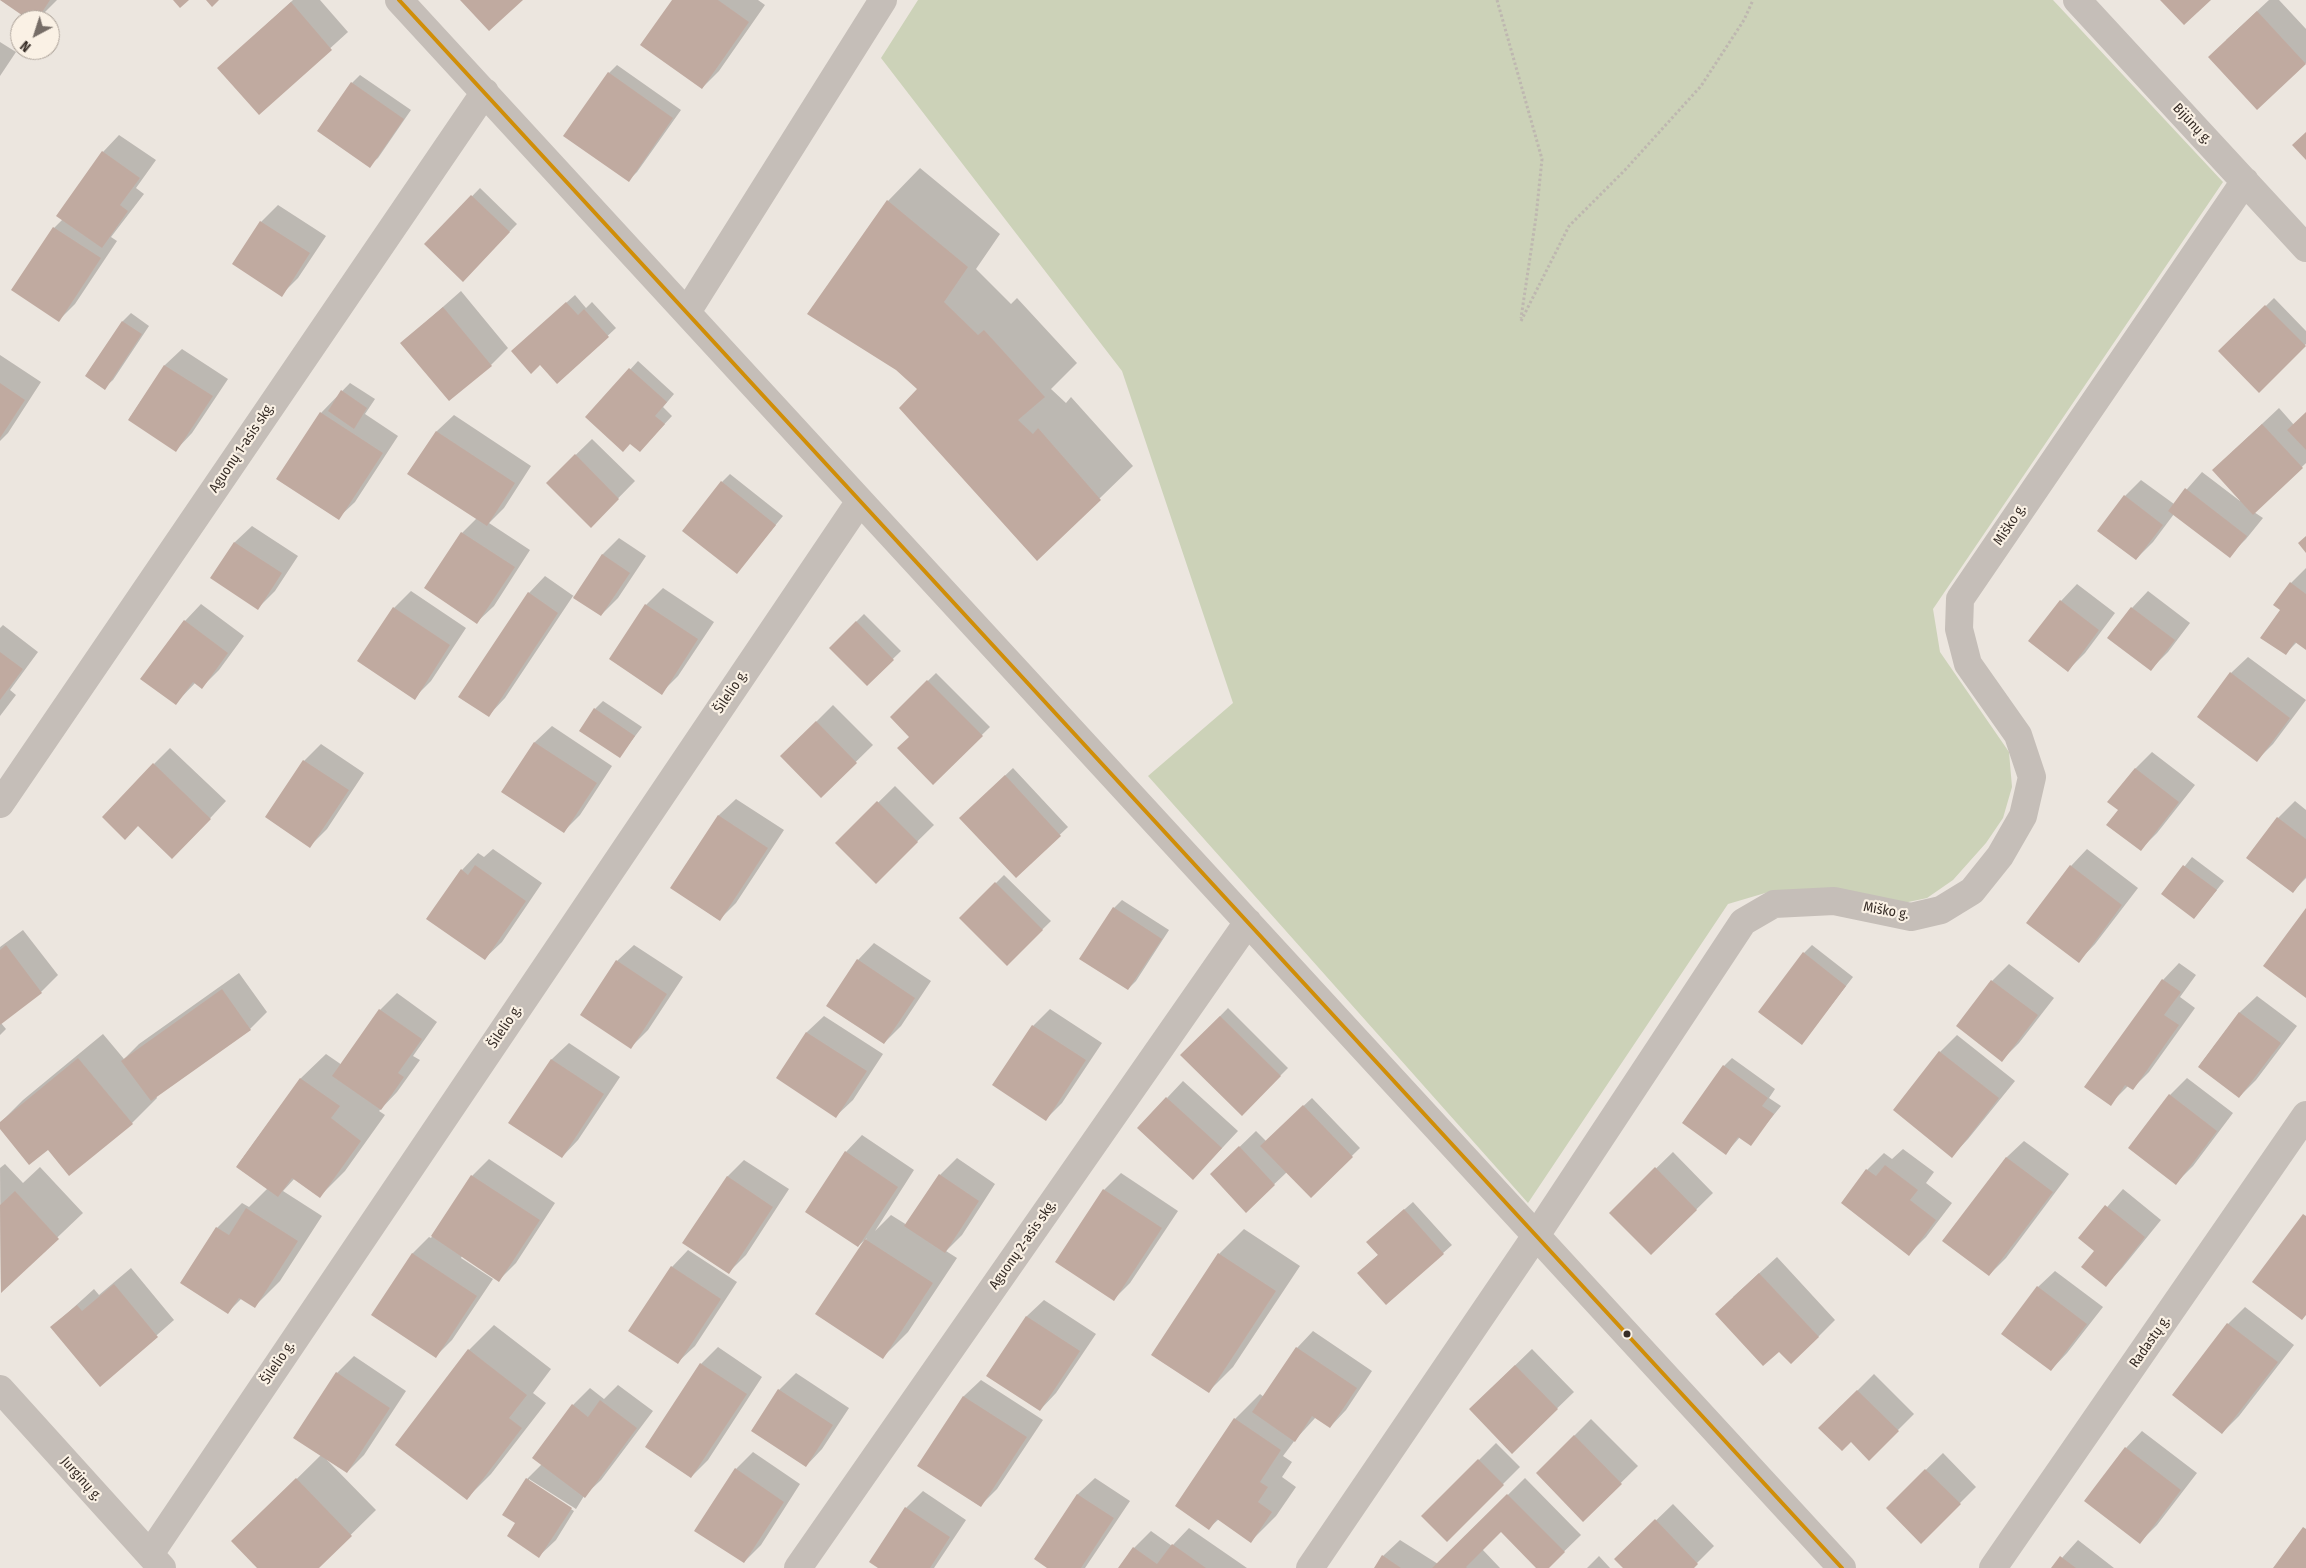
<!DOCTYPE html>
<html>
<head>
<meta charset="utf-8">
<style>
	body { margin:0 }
	#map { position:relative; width:2306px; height:1568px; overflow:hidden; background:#ece6df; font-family:"Fira Sans Condensed",sans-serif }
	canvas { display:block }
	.north { position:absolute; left:10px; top:10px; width:50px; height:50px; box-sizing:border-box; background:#faf1e5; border:1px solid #aca299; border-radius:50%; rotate:220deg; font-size:14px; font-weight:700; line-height:20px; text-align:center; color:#362c26 }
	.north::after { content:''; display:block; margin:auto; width:18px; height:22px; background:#766d67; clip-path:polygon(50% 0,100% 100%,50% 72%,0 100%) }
</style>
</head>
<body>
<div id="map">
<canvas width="2306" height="1568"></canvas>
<div class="north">N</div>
</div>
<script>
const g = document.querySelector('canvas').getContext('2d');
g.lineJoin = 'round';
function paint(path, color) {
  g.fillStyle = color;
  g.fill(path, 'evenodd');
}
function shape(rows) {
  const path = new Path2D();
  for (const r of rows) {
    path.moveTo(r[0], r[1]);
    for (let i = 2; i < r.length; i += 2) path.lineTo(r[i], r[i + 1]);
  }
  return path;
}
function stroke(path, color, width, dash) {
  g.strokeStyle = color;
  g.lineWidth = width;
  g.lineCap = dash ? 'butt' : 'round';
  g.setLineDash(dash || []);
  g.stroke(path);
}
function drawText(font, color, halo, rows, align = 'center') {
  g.font = font + ' "Fira Sans Condensed",sans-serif';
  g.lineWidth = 4.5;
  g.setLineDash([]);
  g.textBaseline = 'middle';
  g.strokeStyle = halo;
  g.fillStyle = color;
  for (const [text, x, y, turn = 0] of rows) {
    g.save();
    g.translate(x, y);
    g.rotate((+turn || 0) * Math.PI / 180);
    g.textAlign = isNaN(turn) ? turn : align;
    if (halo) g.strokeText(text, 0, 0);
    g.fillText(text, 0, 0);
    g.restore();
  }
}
paint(shape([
	[918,0,2053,0,2223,182,1933,609,1940,652,2009,752,2012,787,2003,818,1986,843,1953,880,1927,898,1899,904,1772,891,1728,904,1528,1203,1148,776,1233,703,1122,371,881,58]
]), '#ccd2b8');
paint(shape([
	[1,0,57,0,37,20,31,20],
	[293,0,320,0,348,32,259,113,219,68],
	[673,0,758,0,765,5,719,71,702,88],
	[2269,0,2279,0,2306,29,2306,63,2257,108,2226,40],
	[0,42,16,52,0,76],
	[617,65,681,110,637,172,629,180,609,73],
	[360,75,411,110,378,158,369,166,352,83],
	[119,135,156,160,136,188,144,194,111,237,117,241,75,304,59,320,54,228,63,219,103,152],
	[920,168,1000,234,976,269,1011,304,1017,298,1077,363,1051,389,1066,403,1071,397,1133,466,1037,559,919,389,897,369,809,313,888,201],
	[480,188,517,224,463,280,426,244],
	[278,205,326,236,298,278,281,295,233,264,261,222],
	[461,291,508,348,491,365,402,343],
	[575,295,586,308,592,302,616,328,557,383,521,343],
	[2274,298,2306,331,2306,344,2259,391,2220,351],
	[131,313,149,326,113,380,104,388,123,321],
	[182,349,228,379,192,433,176,450,129,419,165,365],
	[0,355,41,382,8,433,0,441],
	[638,361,674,394,663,407,672,416,648,442,631,443,587,417],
	[350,383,375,399,365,414,398,436,355,502,338,518,321,413],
	[2279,408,2294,425,2306,413,2306,463,2254,512,2263,518,2246,539,2229,556,2174,514,2153,542,2136,559,2125,496,2141,480,2174,504,2202,472,2240,501,2230,454],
	[454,415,531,466,504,508,489,523,530,550,494,606,477,622,462,533,477,518,409,473,437,431],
	[592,439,635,481,591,526,547,483],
	[730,474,783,516,737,572,722,482],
	[252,526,298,556,275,591,258,608,212,578,235,542],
	[619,538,646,556,618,598,601,615,573,596,505,698,489,715,529,593,545,576,575,597,602,555],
	[2306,568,2306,649,2297,642,2285,654,2282,610,2291,583],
	[2077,584,2115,613,2085,653,2068,670,2061,601],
	[663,588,714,622,678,676,661,693,610,659,646,605],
	[411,591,466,628,431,681,414,698,394,608],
	[2148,591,2190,623,2168,652,2151,669,2132,608],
	[201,604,244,636,219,670,202,687,196,682,176,703,185,621],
	[864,614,901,651,867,684,830,648],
	[3,625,38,652,10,690,16,695,0,716,0,628],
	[2248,657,2306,700,2273,744,2257,760,2231,673],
	[936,673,990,727,933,783,910,736,891,717],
	[603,701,642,727,620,756,595,709],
	[833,705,873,745,821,796,782,756],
	[552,726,612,766,580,815,564,831,503,792,535,742],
	[321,744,364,773,327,829,310,846,304,761],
	[170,748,226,801,189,841,154,764],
	[2152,752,2195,785,2157,833,2141,849,2120,810,2109,802,2136,768],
	[1013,768,1068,827,1016,876,969,810],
	[895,786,934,825,876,882,837,843],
	[736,799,784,830,736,903,719,920,672,888,719,815],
	[2295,801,2306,810,2306,878,2293,891,2278,818],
	[493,849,542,883,502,942,485,958,462,870,478,853,484,857],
	[2087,849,2138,888,2095,944,2079,961,2071,866],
	[2192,857,2224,881,2194,918,2163,894],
	[1004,875,1051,921,1007,964,961,918],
	[1122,900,1169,930,1136,981,1128,989,1114,908],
	[23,930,58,975,41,992,1,1023,6,1029,0,1035,0,947],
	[874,943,931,981,901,1026,884,1043,858,960],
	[634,945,683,977,648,1030,631,1047,617,961],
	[1812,945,1853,977,1802,1043,1804,953],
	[2179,963,2196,975,2180,997,2195,1008,2149,1072,2132,1089,2128,1086,2110,1104,2163,980],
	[2009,964,2054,998,2019,1043,2002,1060,1992,981],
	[239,973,267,1012,250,1029,156,1096,157,1098,132,1123,70,1174,48,1148,0,1127,0,1123,23,1100,103,1034,124,1059,139,1044],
	[397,993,437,1022,413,1056,420,1060,397,1092,379,1111,385,1115,345,1171,320,1196,295,1178,283,1191,322,1216,280,1281,255,1306,242,1298,228,1312,217,1228,242,1203,249,1207,268,1188,237,1166,301,1078,326,1054,342,1065,380,1010],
	[2257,996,2297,1026,2256,1080,2239,1097,2199,1066,2240,1012],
	[1228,1008,1288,1068,1242,1114,1182,1055],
	[1050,1009,1102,1043,1062,1103,1046,1119,994,1085,1033,1026],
	[824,1016,883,1054,853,1100,836,1116,778,1077,807,1032],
	[1957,1035,2015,1081,1968,1139,1952,1156,1940,1052],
	[569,1043,620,1077,578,1140,562,1157,510,1122,552,1059],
	[1732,1058,1775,1089,1769,1098,1781,1106,1750,1144,1740,1137,1726,1153,1724,1066],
	[2187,1078,2233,1113,2193,1166,2176,1183,2170,1095],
	[1183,1081,1238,1131,1210,1161,1167,1098],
	[1312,1098,1360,1148,1311,1196,1287,1172,1246,1211,1228,1158,1256,1131,1266,1141],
	[862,1135,914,1170,875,1231,891,1215,907,1225,940,1175,957,1158,995,1184,962,1235,946,1251,957,1258,908,1332,883,1357,817,1313,867,1238,858,1246,846,1152],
	[2024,1141,2069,1174,2006,1258,1989,1275,1944,1241,2007,1157],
	[1903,1149,1934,1172,1926,1183,1952,1203,1926,1237,1909,1254,1842,1203,1867,1170,1884,1153,1892,1159],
	[1673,1152,1713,1193,1651,1254,1610,1213],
	[489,1159,555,1203,516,1263,499,1280,462,1256,461,1258,493,1279,452,1340,436,1356,412,1254,429,1237,431,1238,472,1176],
	[744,1160,789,1189,746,1255,729,1272,727,1177],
	[5,1164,23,1183,40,1167,83,1213,1,1291,0,1168],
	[1121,1173,1178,1211,1130,1283,1113,1300,1104,1190],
	[2123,1189,2161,1220,2122,1268,2106,1285,2095,1251,2080,1238],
	[1413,1202,1452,1245,1386,1304,1367,1265,1379,1254,1376,1234],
	[1244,1229,1300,1266,1233,1367,1208,1392,1219,1254],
	[688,1250,737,1282,695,1346,678,1362,672,1267],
	[1777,1257,1835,1320,1818,1337,1733,1297],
	[131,1268,174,1320,100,1385,52,1327,94,1289,99,1295],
	[2055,1271,2103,1307,2067,1353,2051,1370,2038,1287],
	[1044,1300,1096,1334,1056,1393,1040,1410,988,1376,1027,1316],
	[2245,1307,2294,1345,2239,1416,2222,1433,2174,1395,2228,1324],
	[494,1325,551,1369,533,1393,546,1403,491,1474,466,1499,469,1350],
	[1313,1331,1372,1371,1346,1410,1330,1427,1316,1417,1295,1440,1283,1456,1292,1462,1282,1477,1296,1487,1276,1516,1251,1541,1219,1519,1209,1528,1235,1419,1260,1394,1264,1397,1297,1348],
	[718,1347,762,1377,708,1460,691,1477,701,1364],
	[1532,1349,1574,1392,1512,1452,1470,1409],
	[354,1356,406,1391,364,1455,347,1472,326,1459,376,1510,317,1568,259,1568,258,1517,321,1455,337,1373],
	[796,1373,849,1408,822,1449,806,1466,779,1390],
	[1874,1374,1914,1414,1869,1459,1851,1440,1820,1428],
	[981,1380,1043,1420,997,1489,980,1506,919,1465,964,1396],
	[618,1385,653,1411,601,1480,584,1496,576,1509,529,1479,529,1482,574,1511,556,1540,539,1556,517,1523,504,1514,527,1479,542,1464,573,1405,590,1388,604,1399],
	[1591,1419,1638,1466,1583,1520,1537,1473],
	[2142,1431,2197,1473,2157,1525,2140,1542,2126,1448],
	[1496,1443,1520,1467,1447,1540,1423,1516],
	[753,1452,800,1484,761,1545,744,1562,736,1469],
	[1943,1453,1976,1487,1921,1542,1887,1508],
	[1095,1478,1130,1501,1085,1568,1049,1568,1036,1559,1078,1494],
	[1525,1478,1581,1535,1547,1568,1538,1568,1501,1530,1482,1549,1500,1568,1375,1568,1383,1556,1400,1540,1438,1564],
	[923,1491,966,1520,934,1568,881,1568,906,1508],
	[1673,1504,1714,1546,1692,1568,1625,1568,1616,1559],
	[1189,1528,1247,1568,1120,1568,1134,1548,1151,1531,1172,1546],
	[2078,1540,2114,1568,2053,1568],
	[1599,1556,1610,1568,1587,1568]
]), '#0003');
paint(shape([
	[0,0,50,0,37,20,29,20],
	[173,0,189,0,180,8],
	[206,0,219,0,212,7],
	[460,0,523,0,489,31],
	[672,0,718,0,749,22,702,89,640,45],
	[2160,0,2211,0,2184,25],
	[291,2,332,50,259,115,217,68],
	[2257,11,2306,64,2257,110,2208,57],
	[608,72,673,118,629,182,563,136],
	[351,82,404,119,370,168,317,131],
	[2306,132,2306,160,2292,145],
	[102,151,140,178,120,205,128,211,102,248,56,216],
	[471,195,510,232,463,282,424,244],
	[887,200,968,267,944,302,978,335,984,330,1045,397,1018,420,1033,434,1038,428,1101,500,1037,561,899,408,917,389,896,370,807,314],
	[260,221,310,253,282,297,232,264],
	[53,227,101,258,59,322,11,290],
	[566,302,578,315,584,309,609,337,557,384,540,365,531,374,511,351],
	[2265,305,2306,346,2259,393,2218,351],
	[443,307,492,366,449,401,400,343],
	[122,321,142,334,105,390,85,376],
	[164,365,213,396,176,452,128,420],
	[629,368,667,402,655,416,665,424,640,452,630,444,623,452,585,417],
	[0,383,25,400,0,438],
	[341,390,367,408,354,429,328,411],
	[320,412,383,453,339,520,276,479],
	[2306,412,2306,450,2287,430],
	[2262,424,2303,468,2253,515,2212,470],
	[436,431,515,483,487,526,407,474],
	[575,454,619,499,591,528,546,483],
	[721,481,776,525,737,574,682,531],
	[2185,488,2247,536,2230,558,2168,511],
	[2124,495,2163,525,2136,560,2097,531],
	[461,532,515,567,477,624,424,588],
	[2306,536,2306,553,2298,543],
	[234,542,282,573,258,610,210,578],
	[602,554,630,573,601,616,573,598],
	[2290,582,2306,594,2306,650,2295,642,2286,655,2260,638,2280,610,2273,605],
	[528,592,558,613,489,717,458,697],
	[2060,600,2099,630,2068,672,2028,641],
	[645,604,698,639,662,695,609,659],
	[393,607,450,645,415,700,357,661],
	[2131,607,2175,640,2151,671,2107,638],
	[184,620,228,653,202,689,193,682,176,705,140,679],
	[856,621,894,660,867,686,829,648],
	[0,652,23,669,0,700],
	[2230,672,2290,718,2257,762,2197,717],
	[927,680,983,736,933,785,897,748,909,737,890,717],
	[594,708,635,736,620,758,579,731],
	[816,721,857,763,821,798,780,756],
	[534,742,597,783,564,833,501,792],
	[303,760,349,790,310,848,265,817],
	[153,763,211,819,172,859,138,826,125,840,102,817],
	[2135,768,2179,802,2141,851,2106,825,2118,810,2107,802],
	[1005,775,1061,836,1016,878,959,818],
	[877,801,918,842,876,884,835,843],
	[718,815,768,848,720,921,670,888],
	[2277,817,2306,839,2306,876,2293,893,2246,858],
	[475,865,526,901,485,960,426,919,461,869,468,875],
	[2070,865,2122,905,2079,963,2026,923],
	[2183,865,2217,890,2194,919,2161,894],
	[995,882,1043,930,1007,966,959,918],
	[1113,907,1162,939,1128,990,1079,959],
	[2306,908,2306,998,2263,966],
	[6,945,42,993,0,1025,0,950],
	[1803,952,1846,986,1802,1045,1758,1012],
	[857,959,915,998,884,1044,826,1006],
	[616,960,667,994,631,1049,580,1015],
	[2162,979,2181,992,2164,1015,2179,1025,2133,1090,2125,1085,2111,1106,2084,1087],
	[1991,980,2038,1015,2002,1062,1956,1026],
	[222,989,251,1030,151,1101,121,1061],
	[379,1009,422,1039,398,1073,404,1077,381,1110,332,1076],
	[2239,1012,2281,1043,2239,1098,2198,1067],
	[1220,1016,1281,1076,1242,1116,1180,1055],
	[1032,1025,1086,1060,1046,1121,992,1085],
	[806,1032,867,1071,836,1118,776,1078],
	[1939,1051,1999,1098,1952,1158,1893,1110],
	[78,1058,133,1124,69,1176,48,1150,29,1165,0,1129,0,1122],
	[551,1059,604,1094,562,1158,508,1123],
	[1723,1065,1768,1098,1762,1106,1774,1114,1751,1146,1738,1137,1726,1155,1682,1123],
	[300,1078,340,1106,331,1118,361,1141,320,1198,292,1178,278,1197,236,1167],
	[2169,1094,2217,1131,2176,1185,2128,1148],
	[1166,1097,1222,1148,1193,1180,1137,1128],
	[1303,1105,1353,1157,1311,1198,1260,1146],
	[1239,1146,1275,1185,1246,1213,1210,1174],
	[845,1151,898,1187,858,1247,805,1212],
	[2006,1157,2053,1192,1989,1276,1942,1241],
	[1885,1165,1918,1190,1910,1200,1936,1220,1909,1256,1841,1203,1866,1169,1876,1176],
	[1655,1167,1697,1210,1651,1255,1609,1213],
	[939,1174,979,1201,945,1253,904,1226],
	[471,1175,540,1220,499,1282,431,1236],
	[727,1176,773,1207,729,1274,682,1243],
	[1103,1189,1162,1228,1114,1301,1055,1262],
	[15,1191,59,1239,1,1293,0,1205],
	[2105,1205,2145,1237,2106,1287,2081,1267,2094,1251,2078,1238],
	[246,1208,298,1241,255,1308,239,1298,228,1314,180,1283,216,1227,229,1235],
	[1404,1209,1444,1254,1386,1305,1357,1273,1378,1255,1366,1242],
	[2303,1214,2306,1216,2306,1315,2302,1320,2252,1282],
	[865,1239,933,1283,883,1359,815,1314],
	[412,1253,477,1296,436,1358,371,1315],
	[1218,1253,1276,1291,1209,1393,1151,1355],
	[671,1266,721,1299,678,1364,628,1331],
	[1759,1273,1819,1337,1791,1364,1779,1352,1763,1366,1715,1314],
	[114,1284,158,1337,100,1387,50,1327,77,1305,82,1311],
	[2037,1286,2087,1324,2051,1371,2001,1334],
	[1026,1316,1080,1351,1040,1411,986,1376],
	[2227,1323,2278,1362,2222,1434,2172,1395],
	[1296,1347,1357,1388,1330,1428,1312,1416,1295,1442,1252,1412],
	[468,1349,527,1395,509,1418,522,1428,467,1500,395,1445],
	[700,1363,747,1394,691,1478,645,1447],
	[1515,1365,1558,1409,1512,1454,1469,1409],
	[336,1372,390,1408,347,1473,293,1438],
	[778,1389,833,1425,806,1467,751,1431],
	[1857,1390,1899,1431,1869,1461,1851,1442,1842,1451,1818,1428],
	[963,1396,1027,1437,981,1507,917,1466],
	[600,1400,637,1428,585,1498,532,1458,572,1404,588,1417],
	[1234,1418,1281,1450,1260,1482,1268,1487,1258,1502,1272,1512,1251,1543,1217,1519,1209,1530,1175,1506],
	[1574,1435,1622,1484,1583,1522,1536,1473],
	[2125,1447,2181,1490,2140,1544,2084,1501],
	[1478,1459,1504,1485,1447,1542,1421,1516],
	[735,1468,784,1502,744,1563,694,1531],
	[1925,1469,1961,1504,1921,1544,1886,1508],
	[296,1478,352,1536,319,1568,257,1568,231,1541],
	[526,1478,572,1508,539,1558,507,1536,515,1523,502,1515],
	[1077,1494,1114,1518,1081,1568,1047,1568,1034,1559],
	[1507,1494,1565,1552,1549,1568,1536,1568,1501,1532,1466,1567,1467,1568,1432,1568],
	[905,1507,950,1537,930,1568,878,1568,869,1562],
	[1655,1519,1698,1564,1694,1568,1623,1568,1614,1559],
	[2303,1527,2306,1529,2306,1568,2273,1568],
	[1172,1544,1206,1568,1118,1568,1133,1547,1157,1564],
	[1382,1555,1401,1568,1374,1568],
	[2060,1556,2076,1568,2051,1568]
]), '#c0aaa0');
stroke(shape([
	[1497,0,1542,159,1536,217,1521,318],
	[1521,321,1569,226,1625,170,1701,86,1744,20,1753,0]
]), '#beb7b0', 3, [2.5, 2.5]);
stroke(shape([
	[399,0,1842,1568],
	[2077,0,2306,248],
	[687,312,883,0],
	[0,804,485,92],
	[0,1389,162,1568],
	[150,1554,860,501],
	[798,1568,1248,922],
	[1310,1568,1537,1234,1743,922,1774,904,1834,901,1911,917,1941,910,1972,891,2000,856,2023,816,2032,777,2018,735,1968,664,1959,629,1960,599,2245,181],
	[1993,1568,2306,1115]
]), '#c5beb8', 28);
stroke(shape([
	[399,0,1842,1568]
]), '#d08e08', 4);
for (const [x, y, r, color] of [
	[1627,1334,4.5,"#362c26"]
]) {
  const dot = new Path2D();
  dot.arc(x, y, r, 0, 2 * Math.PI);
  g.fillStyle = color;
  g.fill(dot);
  stroke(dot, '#faf1e5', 2);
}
drawText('14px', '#362c26', '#faf1e5', [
	["Bijūnų g.",2192,124,47],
	["Aguonų 1-asis skg.",242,448,-56],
	["Miško g.",2010,525,-56],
	["Šilelio g.",731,692,-56],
	["Miško g.",1886,911,10],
	["Šilelio g.",505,1027,-56],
	["Aguonų 2-asis skg.",1023,1245,-55],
	["Radastų g.",2150,1342,-55],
	["Šilelio g.",278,1363,-56],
	["Jurginų g.",81,1479,48]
]);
</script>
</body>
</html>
